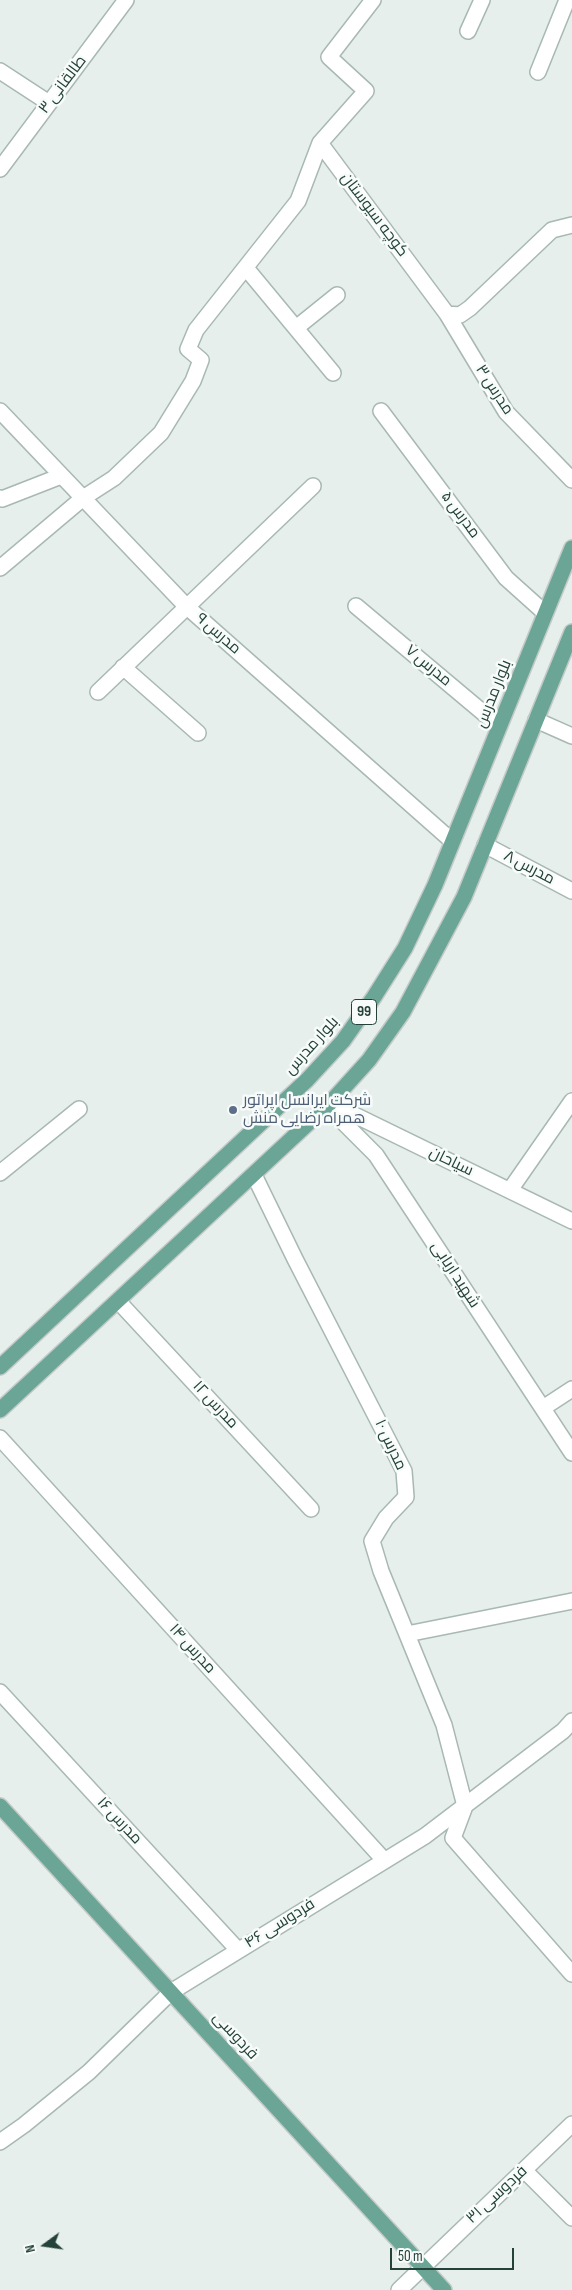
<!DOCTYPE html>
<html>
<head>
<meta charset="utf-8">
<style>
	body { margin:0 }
	#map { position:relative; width:572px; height:2290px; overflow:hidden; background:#e6efeb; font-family:"Sofia Sans Condensed",sans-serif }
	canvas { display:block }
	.north { position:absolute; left:20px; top:2220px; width:50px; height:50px; -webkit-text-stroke:4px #f7fbf9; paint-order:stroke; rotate:256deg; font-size:14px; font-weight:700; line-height:20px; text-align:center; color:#24423a }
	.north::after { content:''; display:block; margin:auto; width:18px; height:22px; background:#24423a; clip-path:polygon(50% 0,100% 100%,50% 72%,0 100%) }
	.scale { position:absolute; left:390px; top:2248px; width:124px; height:22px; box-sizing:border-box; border:2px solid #24423a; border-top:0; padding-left:6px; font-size:15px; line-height:18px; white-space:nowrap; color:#24423a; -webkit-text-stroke:4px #f7fbf9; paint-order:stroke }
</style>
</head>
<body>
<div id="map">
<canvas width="572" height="2290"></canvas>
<div class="north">N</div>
<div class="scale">50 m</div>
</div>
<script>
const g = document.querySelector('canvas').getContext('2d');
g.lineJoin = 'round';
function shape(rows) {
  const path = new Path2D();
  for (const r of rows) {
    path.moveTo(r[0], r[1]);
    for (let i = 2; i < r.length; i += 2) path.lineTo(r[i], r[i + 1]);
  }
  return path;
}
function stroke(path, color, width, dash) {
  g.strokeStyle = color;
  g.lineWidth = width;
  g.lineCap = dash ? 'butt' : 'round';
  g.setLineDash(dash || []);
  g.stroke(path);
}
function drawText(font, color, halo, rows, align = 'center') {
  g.font = font + ' "Sofia Sans Condensed",Cairo,sans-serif';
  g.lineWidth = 5;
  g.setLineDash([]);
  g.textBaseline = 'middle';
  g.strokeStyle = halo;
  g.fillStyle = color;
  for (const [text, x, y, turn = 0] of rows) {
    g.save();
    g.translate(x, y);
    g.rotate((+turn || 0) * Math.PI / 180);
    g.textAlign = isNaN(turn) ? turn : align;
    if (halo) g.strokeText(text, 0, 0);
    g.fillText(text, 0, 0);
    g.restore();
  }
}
const minor = shape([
	[373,0,329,57,366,91,320,143,447,314,460,315,470,308,552,230,572,225],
	[468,31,482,0],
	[0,71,49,103],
	[538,72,567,0],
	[0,169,126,0],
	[246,268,333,373],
	[447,314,506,412,572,480],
	[296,328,337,295],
	[0,411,186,606,452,841],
	[381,411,506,578,545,613],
	[0,498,2,499,61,476],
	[0,568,83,498,114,478,161,433,193,381,201,360,188,349,196,330,298,201,320,143],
	[356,606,499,726],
	[123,667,198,733],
	[98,692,313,486],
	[536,720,572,736],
	[485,845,572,891],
	[330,1103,572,1221],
	[327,1106,376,1155,572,1453],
	[0,1173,79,1109],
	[254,1175,295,1259,404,1471,406,1497,386,1518,372,1541,381,1571,444,1725,465,1806,453,1838,572,1974],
	[510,1190,572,1101],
	[118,1301,311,1509],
	[543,1408,572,1389],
	[0,1438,384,1860],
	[407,1634,572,1601],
	[0,1692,238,1950],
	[0,2142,24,2125,89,2072,171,1992,425,1836,563,1731,572,1721],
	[524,2170,572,2218],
	[399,2290,572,2124]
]);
const major = shape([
	[0,1367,307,1080,343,1041,374,997,405,948,435,885,572,548],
	[0,1410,330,1103,369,1060,403,1012,464,897,572,632],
	[0,1806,444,2290]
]);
stroke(minor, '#a8b8b2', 18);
stroke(major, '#c2cac8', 18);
stroke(minor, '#fff', 15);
stroke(major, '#6aa596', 15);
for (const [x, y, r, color] of [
	[233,1110,5,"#5c6f8a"]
]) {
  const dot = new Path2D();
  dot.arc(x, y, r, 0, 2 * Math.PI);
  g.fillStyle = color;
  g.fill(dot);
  stroke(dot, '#f7fbf9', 2);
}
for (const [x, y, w] of [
	[364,1012,25]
]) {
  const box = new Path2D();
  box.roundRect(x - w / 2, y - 12.5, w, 25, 4);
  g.fillStyle = '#f7fbf9';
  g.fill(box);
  stroke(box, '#24423a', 1);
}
drawText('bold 15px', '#24423a', null, [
	["99",364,1012]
]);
drawText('16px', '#24423a', '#f7fbf9', [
	["طالقانی ۳",63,85,-53],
	["کوچه سیوستان",374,215,53],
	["مدرس ۳",494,390,57],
	["مدرس ۵",460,515,53],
	["مدرس ۹",218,634,41],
	["مدرس ۷",428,666,40],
	["بلوار مدرس",494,694,-68],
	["مدرس ۸",529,868,28],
	["بلوار مدرس",312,1046,-48],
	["سیاحان",451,1162,26],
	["شهید اربابی",455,1275,57],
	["مدرس ۱۲",215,1405,47],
	["مدرس ۱۰",390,1445,65],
	["مدرس ۱۴",192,1649,48],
	["مدرس ۱۶",119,1821,47],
	["فردوسی ۴۶",280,1924,-32],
	["فردوسی",235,2036,47],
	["فردوسی ۳۱",497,2195,-43]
]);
drawText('16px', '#4e5e75', '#f7fbf9', [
	["شرکت ایرانسل اپراتور",243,1101],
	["همراه رضایی منش",243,1119]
], 'left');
</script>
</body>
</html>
